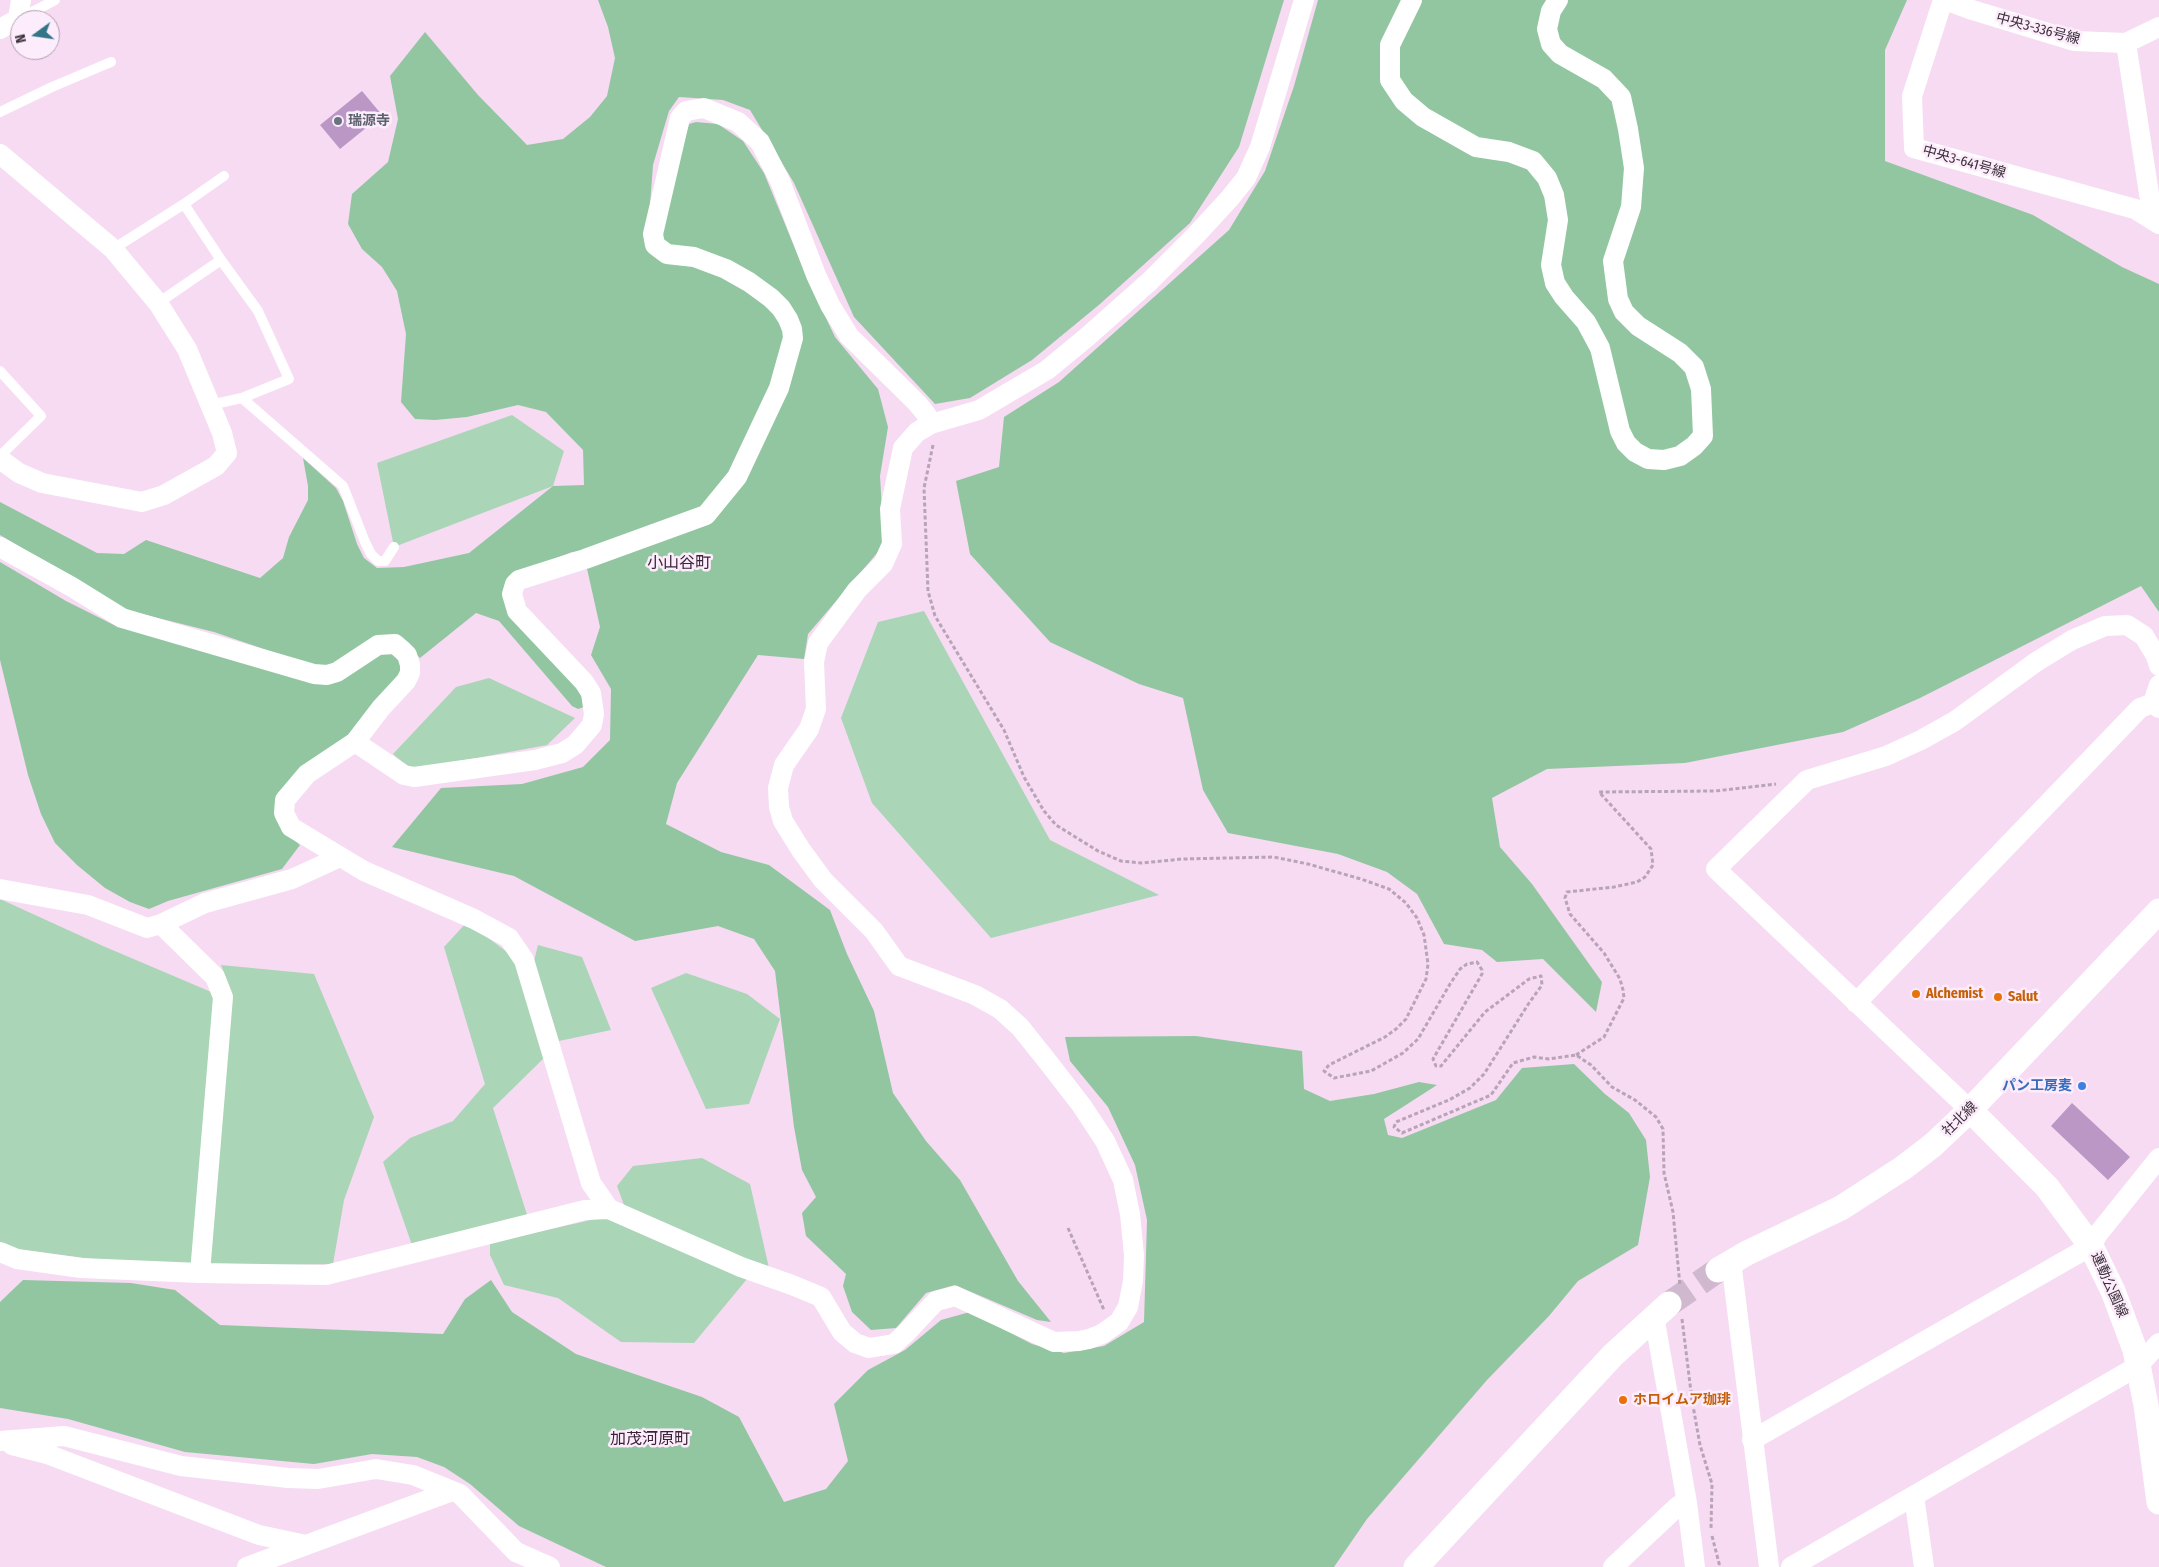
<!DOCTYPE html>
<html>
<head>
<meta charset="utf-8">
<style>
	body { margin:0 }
	#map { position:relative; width:2159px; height:1567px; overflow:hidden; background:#f6dbf3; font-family:"Fira Sans Condensed",sans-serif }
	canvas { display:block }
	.north { position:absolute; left:10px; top:10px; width:50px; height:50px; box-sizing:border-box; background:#fdecfb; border:1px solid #afa1ad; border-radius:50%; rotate:256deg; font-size:14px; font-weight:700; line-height:20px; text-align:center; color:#3a3039 }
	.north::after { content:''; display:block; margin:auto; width:18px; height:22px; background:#337487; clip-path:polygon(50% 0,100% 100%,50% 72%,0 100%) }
</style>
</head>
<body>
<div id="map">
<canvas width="2159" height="1567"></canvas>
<div class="north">N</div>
</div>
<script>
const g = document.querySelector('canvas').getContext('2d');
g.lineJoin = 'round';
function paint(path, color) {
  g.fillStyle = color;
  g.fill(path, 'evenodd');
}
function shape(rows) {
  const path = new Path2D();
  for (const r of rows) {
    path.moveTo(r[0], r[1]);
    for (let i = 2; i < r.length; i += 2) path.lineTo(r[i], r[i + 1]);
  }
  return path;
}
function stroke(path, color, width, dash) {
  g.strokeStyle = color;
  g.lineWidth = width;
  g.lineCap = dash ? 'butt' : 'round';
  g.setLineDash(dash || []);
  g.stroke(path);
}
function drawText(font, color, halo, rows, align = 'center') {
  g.font = font + ' "Fira Sans Condensed","Noto Sans JP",sans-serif';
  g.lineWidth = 5;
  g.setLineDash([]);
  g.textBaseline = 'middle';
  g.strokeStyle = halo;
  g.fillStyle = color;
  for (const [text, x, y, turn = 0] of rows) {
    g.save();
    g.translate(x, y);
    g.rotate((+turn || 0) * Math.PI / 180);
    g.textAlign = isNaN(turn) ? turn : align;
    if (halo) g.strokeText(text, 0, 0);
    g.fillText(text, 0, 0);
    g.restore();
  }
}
paint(shape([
	[512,415,564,451,553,486,394,547,377,463],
	[924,611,1050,840,1159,895,991,938,872,803,841,718,878,622],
	[489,678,575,718,547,745,412,770,393,754,456,687],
	[0,899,103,946,223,997,200,1273,0,1247],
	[467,922,515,958,544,1058,493,1108,530,1224,412,1245,383,1162,410,1138,453,1121,485,1084,444,947],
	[538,945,582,957,611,1030,559,1041,534,961],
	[221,965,314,974,374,1117,344,1200,333,1264,208,1266,229,986],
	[686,973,747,994,780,1019,749,1104,706,1109,651,988],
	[702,1158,750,1184,771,1277,624,1205,617,1186,633,1166],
	[604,1217,747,1279,694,1343,621,1342,558,1298,504,1285,490,1255,490,1243]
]), '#aad5b6');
paint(shape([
	[598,0,1284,0,1239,147,1190,223,1100,304,1032,360,970,398,935,404,854,317,794,183,750,110,723,100,679,97,669,111,653,165,648,232,693,266,720,275,744,289,770,310,783,326,784,339,776,385,733,474,704,510,592,550,572,552,516,574,508,580,587,694,584,707,578,709,572,706,499,621,476,613,420,658,404,642,325,670,214,632,126,610,0,535,0,502,97,553,124,554,146,540,260,578,283,558,289,537,308,500,308,486,303,458,336,488,343,501,357,544,364,558,377,568,404,567,469,553,553,486,584,485,583,450,546,412,518,405,467,417,435,420,415,419,401,402,406,334,397,291,382,267,362,249,348,224,352,194,388,162,398,119,390,76,425,32,478,95,527,145,563,139,590,117,607,96,615,58,608,27],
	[1318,0,1907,0,1885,50,1885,161,2033,215,2122,267,2159,284,2159,612,2141,586,1920,698,1843,732,1685,763,1547,769,1492,798,1500,847,1532,884,1602,982,1596,1012,1543,959,1497,962,1482,950,1444,944,1417,894,1387,872,1338,854,1228,833,1203,790,1183,698,1139,684,1050,642,970,554,956,481,999,467,1004,417,1059,382,1229,230,1265,171,1294,86],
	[696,122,718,124,743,141,764,173,808,280,835,337,878,389,888,427,880,476,884,545,808,634,804,659,758,655,677,783,666,824,721,852,769,865,830,910,847,954,874,1011,893,1093,926,1141,960,1180,1018,1281,1051,1322,1037,1320,955,1285,926,1293,896,1328,871,1330,852,1312,843,1286,846,1274,806,1236,802,1213,816,1197,802,1170,794,1127,775,971,754,939,718,926,635,941,514,876,392,847,441,788,522,784,583,767,610,740,611,689,591,655,600,627,586,564,707,518,783,390,787,306,668,250,658,233,689,124],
	[0,562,66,601,116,626,313,677,374,651,394,650,405,673,351,736,302,767,285,832,300,845,282,869,168,901,149,909,130,902,105,888,77,865,55,843,41,814,28,775,0,660],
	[1196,1036,1302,1051,1304,1089,1330,1101,1374,1094,1419,1082,1437,1085,1384,1119,1388,1135,1402,1138,1496,1100,1522,1068,1574,1064,1605,1094,1629,1113,1646,1140,1650,1177,1638,1245,1578,1281,1549,1316,1487,1380,1367,1519,1334,1567,606,1567,519,1526,470,1484,444,1467,417,1457,372,1454,314,1464,185,1452,68,1419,0,1408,0,1302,23,1280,131,1283,175,1290,220,1325,443,1334,465,1299,491,1280,512,1312,576,1354,702,1397,739,1417,784,1502,826,1489,848,1461,834,1404,868,1370,905,1350,941,1320,970,1312,1032,1344,1064,1353,1104,1346,1144,1322,1147,1220,1135,1165,1108,1107,1070,1061,1065,1037]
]), '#92c6a1');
paint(shape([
	[362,91,382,115,340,149,320,125],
	[2072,1103,2130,1157,2108,1180,2051,1126]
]), '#ba97c5');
stroke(shape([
	[1669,1304,1718,1270]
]), '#d0b9ce', 25, [25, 12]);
stroke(shape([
	[933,445,924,488,928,591,935,616,1004,730,1024,777,1044,811,1056,825,1098,851,1121,861,1142,863,1182,859,1274,857,1308,864,1361,879,1389,889,1406,903,1417,918,1424,935,1428,964,1426,979,1406,1019,1396,1029,1385,1037,1329,1065,1324,1071,1334,1078,1371,1071,1403,1053,1418,1039,1450,984,1460,969,1467,964,1477,962,1482,970,1482,974,1433,1059,1436,1066,1441,1066,1485,1012,1529,979,1541,976,1542,985,1529,1003,1484,1074,1470,1088,1449,1100,1396,1122,1394,1127,1402,1133,1491,1095,1513,1063,1534,1057,1549,1059,1576,1055,1591,1065,1612,1087,1635,1100,1656,1117,1663,1129,1664,1173,1673,1212,1680,1286],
	[1576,1055,1604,1037,1624,998,1623,990,1620,979,1604,953,1570,914,1565,898,1567,892,1614,887,1637,882,1645,877,1653,865,1651,849,1599,792,1715,791,1776,784],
	[1068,1228,1104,1310],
	[1682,1319,1692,1400,1700,1445,1712,1484,1711,1528],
	[1712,1536,1720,1567]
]), '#b9a4b7', 3, [4, 2.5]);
stroke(shape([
	[19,19,55,0],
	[0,112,52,87,111,62],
	[184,204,221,260],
	[113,249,184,204,224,176],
	[158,303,221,260,258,311,289,379,242,398],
	[0,371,41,416,0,456],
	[210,405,242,398,343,486,365,542,371,554,378,561,385,561,394,547]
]), '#fff', 10);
stroke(shape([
	[1412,0,1390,45,1390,80,1404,101,1423,117,1476,147,1509,152,1533,161,1547,178,1554,195,1558,220,1551,265,1555,283,1564,297,1586,322,1600,348,1620,431,1626,443,1635,452,1648,459,1664,460,1680,456,1694,446,1703,436,1701,389,1694,367,1680,353,1638,326,1624,312,1618,299,1613,261,1631,207,1634,168,1628,129,1621,97,1604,79,1560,54,1551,44,1547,29,1551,11,1558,0],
	[1943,0,1912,96,1914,148,2135,209,2159,224],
	[1945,0,1969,9,2074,41,2126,43,2159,27],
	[0,29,18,19,21,0],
	[2126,43,2153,220],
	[0,154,113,249,158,303,187,349,222,433,227,453,216,466,164,495,142,502,42,483,19,473,0,459],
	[0,547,72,587,122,618,314,674,327,675,337,672,378,645,395,644,402,650,407,655,410,665,410,673,406,681,381,708,355,742,307,774,285,800,284,813,291,827,364,871,474,919,509,938,524,960,591,1183,609,1209],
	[2153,703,2159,685],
	[355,742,404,775,414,777,535,760,562,753,575,745,592,725,594,714,591,693,584,682,517,611,512,594,515,584,519,580,585,559,706,515,737,477,779,388,793,338,792,329,788,319,781,308,771,298,749,282,726,269,694,257,667,254,655,245,653,234,680,118,686,111,704,108,738,122,760,142,780,181,816,275,830,305,849,336,917,403,926,414,931,424],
	[0,889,88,905,147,928,161,924,205,903,292,879,340,857],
	[161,924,215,977,223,997,200,1273],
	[1856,1003,2140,708,2153,703,2159,708],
	[1970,1110,1716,869,1807,780,1886,756,1921,740,1955,721,2036,662,2072,640,2105,626,2127,625,2144,636,2156,656,2159,666],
	[0,1252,17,1259,81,1268,200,1273,326,1275,585,1210,609,1209,741,1267,792,1285,821,1297,842,1332,855,1343,869,1348,894,1344,907,1332,936,1301,955,1296,1054,1342,1079,1341,1089,1339,1102,1334,1119,1322,1128,1307,1133,1281,1134,1255,1130,1214,1123,1180,1105,1141,1082,1106,1048,1062,1020,1027,1000,1009,975,995,899,966,874,931,823,880,801,850,783,821,779,807,778,788,784,765,809,729,816,709,814,662,818,643,857,590,883,564,892,544,890,509,903,448,917,432,931,424,979,410,1047,370,1087,337,1150,281,1195,236,1230,198,1246,178,1260,147,1304,0],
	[1731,1261,1769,1567],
	[1654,1316,1687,1503,1695,1567],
	[1752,1440,2091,1246,2098,1234,2159,1158],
	[0,1441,64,1436,181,1466,288,1478,318,1479,376,1469,413,1475,460,1494,516,1552,550,1567],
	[12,1445,47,1454,259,1535,306,1545],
	[1914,1496,1924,1567],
	[247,1567,452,1491],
	[1613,1567,1678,1506,1687,1503],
	[1791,1567,2138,1366,2159,1343]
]), '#fff', 20);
stroke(shape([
	[1970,1110,2047,1187,2091,1246,2113,1291,2135,1350,2146,1405,2159,1502],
	[1718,1270,1747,1253,1841,1208,1903,1168,1933,1145,1970,1110,2159,911],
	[1416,1567,1613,1355,1669,1304]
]), '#fff', 25);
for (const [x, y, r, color] of [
	[338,121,5,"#6b7280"],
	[1916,994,5,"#e8710a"],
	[1998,997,5,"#e8710a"],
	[2082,1086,5,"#3f7fe0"],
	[1623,1400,5,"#e8710a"]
]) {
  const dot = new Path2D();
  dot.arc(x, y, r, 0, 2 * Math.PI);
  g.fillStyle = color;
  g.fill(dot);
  stroke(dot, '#fdecfb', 2);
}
drawText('14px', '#3a3039', '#fdecfb', [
	["中央3-336号線",2038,29,15],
	["中央3-641号線",1964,162,16],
	["社北線",1960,1119,-44],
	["運動公園線",2109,1285,66]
]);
drawText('bold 14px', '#5b616d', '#fdecfb', [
	["瑞源寺",348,121]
], 'left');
drawText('bold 14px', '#c56008', '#fdecfb', [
	["Alchemist",1926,994],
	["Salut",2008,997],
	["ホロイムア珈琲",1633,1400]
], 'left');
drawText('bold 14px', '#366cbe', '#fdecfb', [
	["パン工房麦",2072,1086]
], 'right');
drawText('16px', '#382436', '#fdecfb', [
	["小山谷町",679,564],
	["加茂河原町",650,1440]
]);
</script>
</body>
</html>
